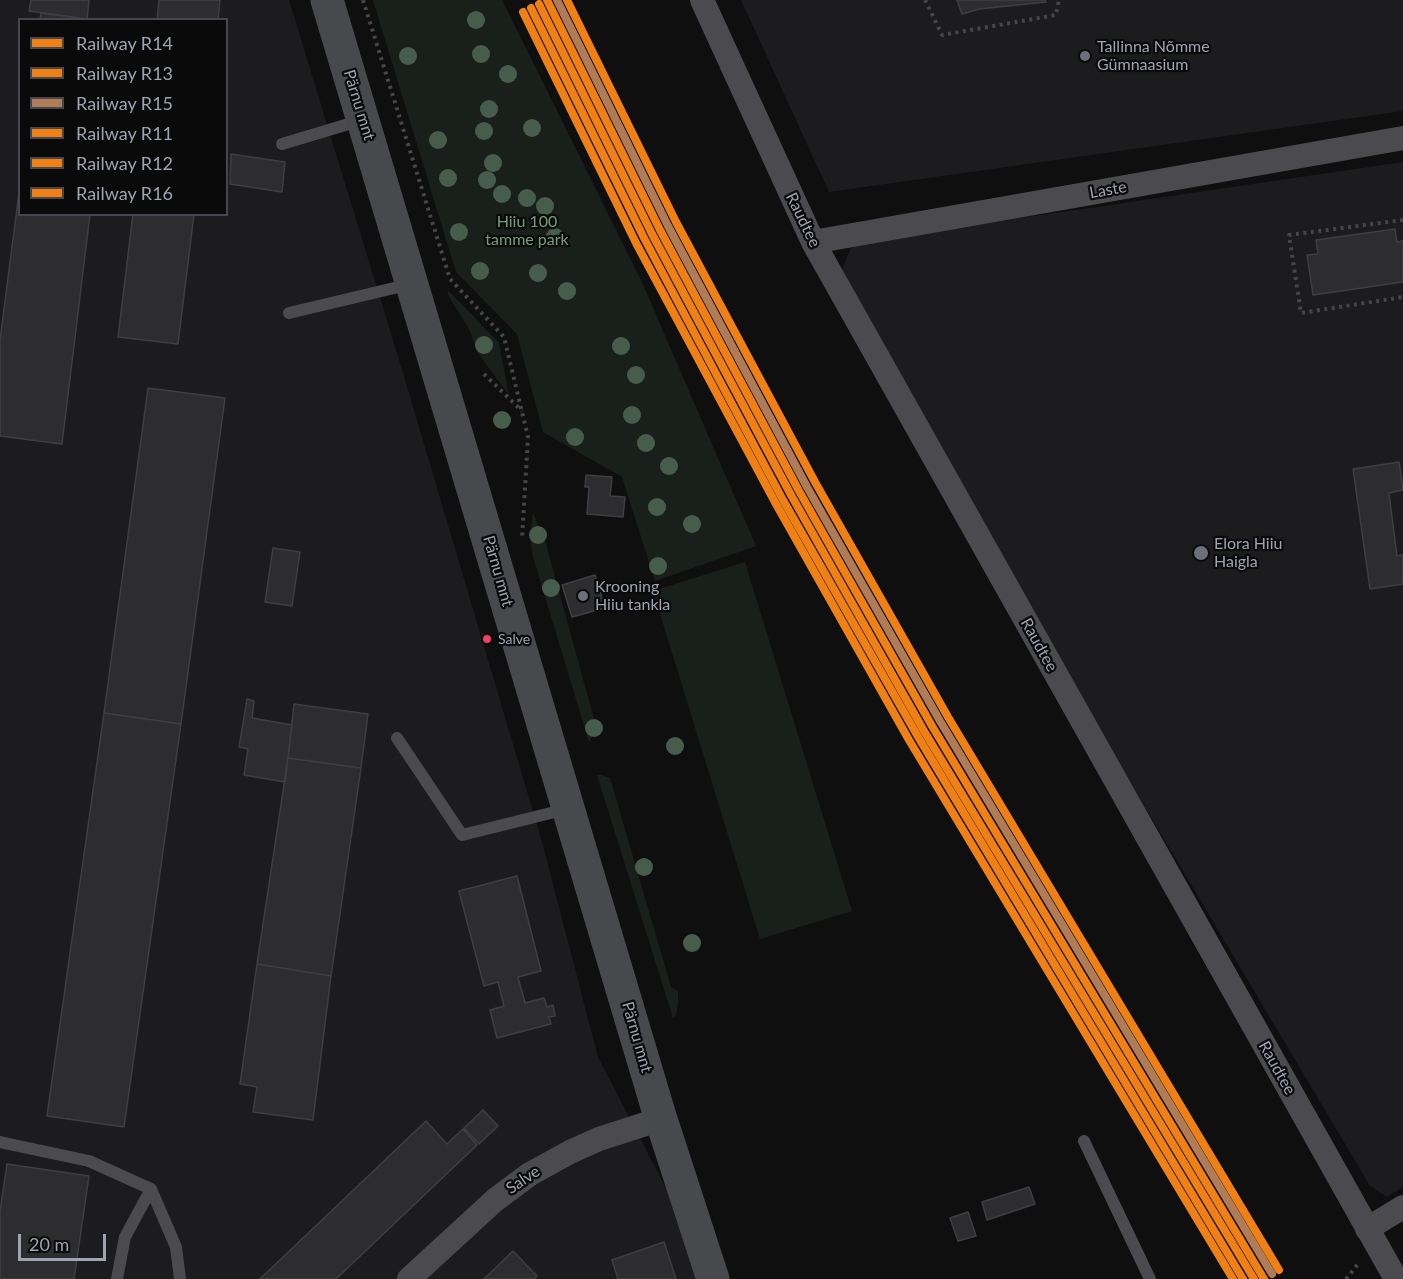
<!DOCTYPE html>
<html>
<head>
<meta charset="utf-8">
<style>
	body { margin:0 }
	#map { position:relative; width:1403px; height:1279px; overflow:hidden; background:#0f0f10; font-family:Lato,sans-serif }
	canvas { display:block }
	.legend { position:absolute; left:18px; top:18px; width:210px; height:198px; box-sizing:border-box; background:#0a0a0b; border:2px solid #46474e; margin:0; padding:8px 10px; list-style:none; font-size:18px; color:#9fa3b2 }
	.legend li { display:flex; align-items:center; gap:12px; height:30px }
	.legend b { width:30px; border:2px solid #46474e }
	.scale { position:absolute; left:18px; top:1234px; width:88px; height:27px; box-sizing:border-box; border:3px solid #9fa3b2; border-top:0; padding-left:8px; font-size:18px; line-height:21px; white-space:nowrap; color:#9fa3b2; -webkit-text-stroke:4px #0a0a0b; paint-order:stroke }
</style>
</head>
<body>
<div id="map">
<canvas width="1403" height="1279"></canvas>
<ul class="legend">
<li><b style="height:8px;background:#ef8016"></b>Railway R14</li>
<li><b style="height:8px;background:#ef8016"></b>Railway R13</li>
<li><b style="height:8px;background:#b07c57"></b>Railway R15</li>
<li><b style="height:8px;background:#ef8016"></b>Railway R11</li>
<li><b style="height:8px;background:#ef8016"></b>Railway R12</li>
<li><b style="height:8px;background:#ef8016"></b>Railway R16</li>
</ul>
<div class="scale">20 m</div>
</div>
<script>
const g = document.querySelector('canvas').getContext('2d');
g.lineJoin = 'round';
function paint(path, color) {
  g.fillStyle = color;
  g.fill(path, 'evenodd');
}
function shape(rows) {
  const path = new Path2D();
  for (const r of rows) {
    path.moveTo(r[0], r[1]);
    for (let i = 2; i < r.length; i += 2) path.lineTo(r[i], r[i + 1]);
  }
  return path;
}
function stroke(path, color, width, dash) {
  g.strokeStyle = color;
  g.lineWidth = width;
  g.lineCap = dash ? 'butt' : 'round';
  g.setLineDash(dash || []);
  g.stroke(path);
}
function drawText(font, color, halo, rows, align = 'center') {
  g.font = font + ' Lato,sans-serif';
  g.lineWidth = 4.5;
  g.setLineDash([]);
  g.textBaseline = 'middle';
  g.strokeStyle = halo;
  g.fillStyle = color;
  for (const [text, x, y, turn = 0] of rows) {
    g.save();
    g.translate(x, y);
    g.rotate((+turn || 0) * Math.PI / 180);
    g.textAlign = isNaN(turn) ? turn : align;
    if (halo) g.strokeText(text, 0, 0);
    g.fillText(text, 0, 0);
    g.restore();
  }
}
paint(shape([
	[0,0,289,0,403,373,542,842,598,1057,713,1279,0,1279],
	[20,20,226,20,226,214,20,214],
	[741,0,1403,0,1403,111,829,192],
	[1403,162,1403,1187,1387,1197,1370,1186,1148,812,850,295,842,270,851,248,871,240]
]), '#1c1c1e');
paint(shape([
	[373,0,502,0,641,280,756,546,655,581,622,477,543,432,517,334,456,272],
	[448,290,499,343,509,395,477,352,470,331,448,295],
	[533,513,546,544,597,730,589,742,533,557,530,535],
	[745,562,852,911,760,939,653,591],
	[597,775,601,775,610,778,671,987,678,991,678,1003,676,1015,673,1018]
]), '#19201b');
const building = shape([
	[31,0,89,0,87,19,29,11,31,0],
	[159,0,220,0,218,20,157,20,159,0],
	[957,0,1045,0,1046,2,979,9,962,14,957,0],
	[41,13,87,19,93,20,40,20,41,13],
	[231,154,285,162,282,192,230,184,231,154],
	[20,185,20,214,90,214,62,444,0,436,0,340,20,185],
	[133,214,194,214,178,344,118,337,133,214],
	[1395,229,1397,242,1403,241,1403,282,1313,295,1307,255,1318,254,1316,240,1395,229],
	[148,388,225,398,181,724,104,713,148,388],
	[1399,462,1403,490,1389,493,1397,556,1403,555,1403,584,1370,589,1353,469,1399,462],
	[586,475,612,477,610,496,625,497,623,517,587,514,589,487,585,487,586,475],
	[273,548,300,552,292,606,265,602,273,548],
	[595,575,605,608,572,617,562,585,595,575],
	[247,699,254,701,252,718,292,725,285,782,244,775,248,749,239,747,247,699],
	[294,704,368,714,361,768,288,758,294,704],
	[104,713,181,724,124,1127,47,1116,104,713],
	[288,758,361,768,331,976,257,964,288,758],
	[517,876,541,971,518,977,525,1003,544,998,547,1007,553,1005,555,1016,549,1017,551,1024,497,1038,490,1010,504,1006,498,982,484,986,459,891,517,876],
	[257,964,331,976,313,1120,253,1112,257,1087,240,1084,257,964],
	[483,1110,498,1126,479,1144,464,1128,483,1110],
	[426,1121,447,1144,463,1129,477,1145,336,1279,260,1279,426,1121],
	[7,1164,89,1176,74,1279,0,1279,0,1211,7,1164],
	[1029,1187,1035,1204,987,1220,982,1202,1029,1187],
	[968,1212,976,1236,958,1241,950,1218,968,1212],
	[664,1242,676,1279,618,1279,612,1260,664,1242],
	[513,1251,537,1276,534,1279,484,1279,513,1251]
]);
paint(building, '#2d2d2f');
stroke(building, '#3e3f44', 1.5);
stroke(shape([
	[363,0,450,279,504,337,528,437,522,539],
	[925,0,942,35,1056,15,1059,0],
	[1403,220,1289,235,1301,313,1403,297],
	[484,374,522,411],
	[1346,1279,1359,1263]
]), '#45454a', 4, [3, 4.5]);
stroke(shape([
	[282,144,362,120],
	[289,313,411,284],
	[397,738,462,835,567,809],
	[1084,1141,1150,1279],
	[0,1142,89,1161,151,1189,176,1247,180,1279],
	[117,1279,125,1237,151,1189]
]), '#4a4a4f', 12);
stroke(shape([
	[702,0,813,242,1396,1279],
	[813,242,1403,138],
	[1367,1229,1403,1207],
	[409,1279,495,1200,530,1174,570,1152,599,1139,661,1119]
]), '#4a4a4f', 24);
stroke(shape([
	[327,0,659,1113,713,1279]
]), '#48494c', 33);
stroke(shape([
	[547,0,660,230,799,491,932,726,1264,1279]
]), '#ef8016', 8);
stroke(shape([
	[539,4,652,234,791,495,924,731,1254,1279]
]), '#ef8016', 8);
stroke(shape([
	[557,0,668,226,807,487,940,721,1272,1274]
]), '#b07c57', 8);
stroke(shape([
	[531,8,644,238,783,500,917,735,1243,1279]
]), '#ef8016', 8);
stroke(shape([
	[567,0,676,222,815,482,948,717,1279,1270]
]), '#ef8016', 8);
stroke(shape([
	[523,12,636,243,776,504,909,740,1233,1279]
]), '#ef8016', 8);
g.fillStyle = '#475d4c';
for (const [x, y] of [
	[476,20],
	[481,54],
	[408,56],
	[508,74],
	[489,109],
	[532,128],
	[484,131],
	[438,140],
	[493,163],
	[448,178],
	[487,180],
	[502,194],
	[527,198],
	[545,206],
	[459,232],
	[555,237],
	[480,271],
	[538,273],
	[567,291],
	[484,345],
	[621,346],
	[636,375],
	[632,415],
	[502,420],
	[575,437],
	[646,443],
	[669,466],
	[657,507],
	[692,524],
	[538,535],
	[658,566],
	[551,588],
	[594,728],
	[675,746],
	[644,867],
	[692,943]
]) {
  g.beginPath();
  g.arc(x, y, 9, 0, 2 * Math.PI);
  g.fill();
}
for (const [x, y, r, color] of [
	[1085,56,6,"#6d6f79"],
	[1201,553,8,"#6d6f79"],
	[583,596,6,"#6d6f79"],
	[487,639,5,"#f24062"]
]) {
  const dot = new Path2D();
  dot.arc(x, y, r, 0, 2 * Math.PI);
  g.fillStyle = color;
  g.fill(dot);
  stroke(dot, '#0a0a0b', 2);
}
drawText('14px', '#9fa3b2', '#0a0a0b', [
	["Salve",498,639]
], 'left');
drawText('16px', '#9fa3b2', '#0a0a0b', [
	["Tallinna Nõmme",1097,47],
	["Gümnaasium",1097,65],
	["Elora Hiiu",1214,544],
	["Haigla",1214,562],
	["Krooning",595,587],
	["Hiiu tankla",595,605]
], 'left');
drawText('16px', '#9fa3b2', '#0a0a0b', [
	["Pärnu mnt",359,105,73],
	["Laste",1108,190,-10],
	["Raudtee",803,220,64],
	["Pärnu mnt",498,571,74],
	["Raudtee",1039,645,61],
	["Pärnu mnt",637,1037,74],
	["Raudtee",1277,1068,61],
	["Salve",523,1180,-34]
]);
drawText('16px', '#759d7d', '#0a0a0b', [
	["Hiiu 100",527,222],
	["tamme park",527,240]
]);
</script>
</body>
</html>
